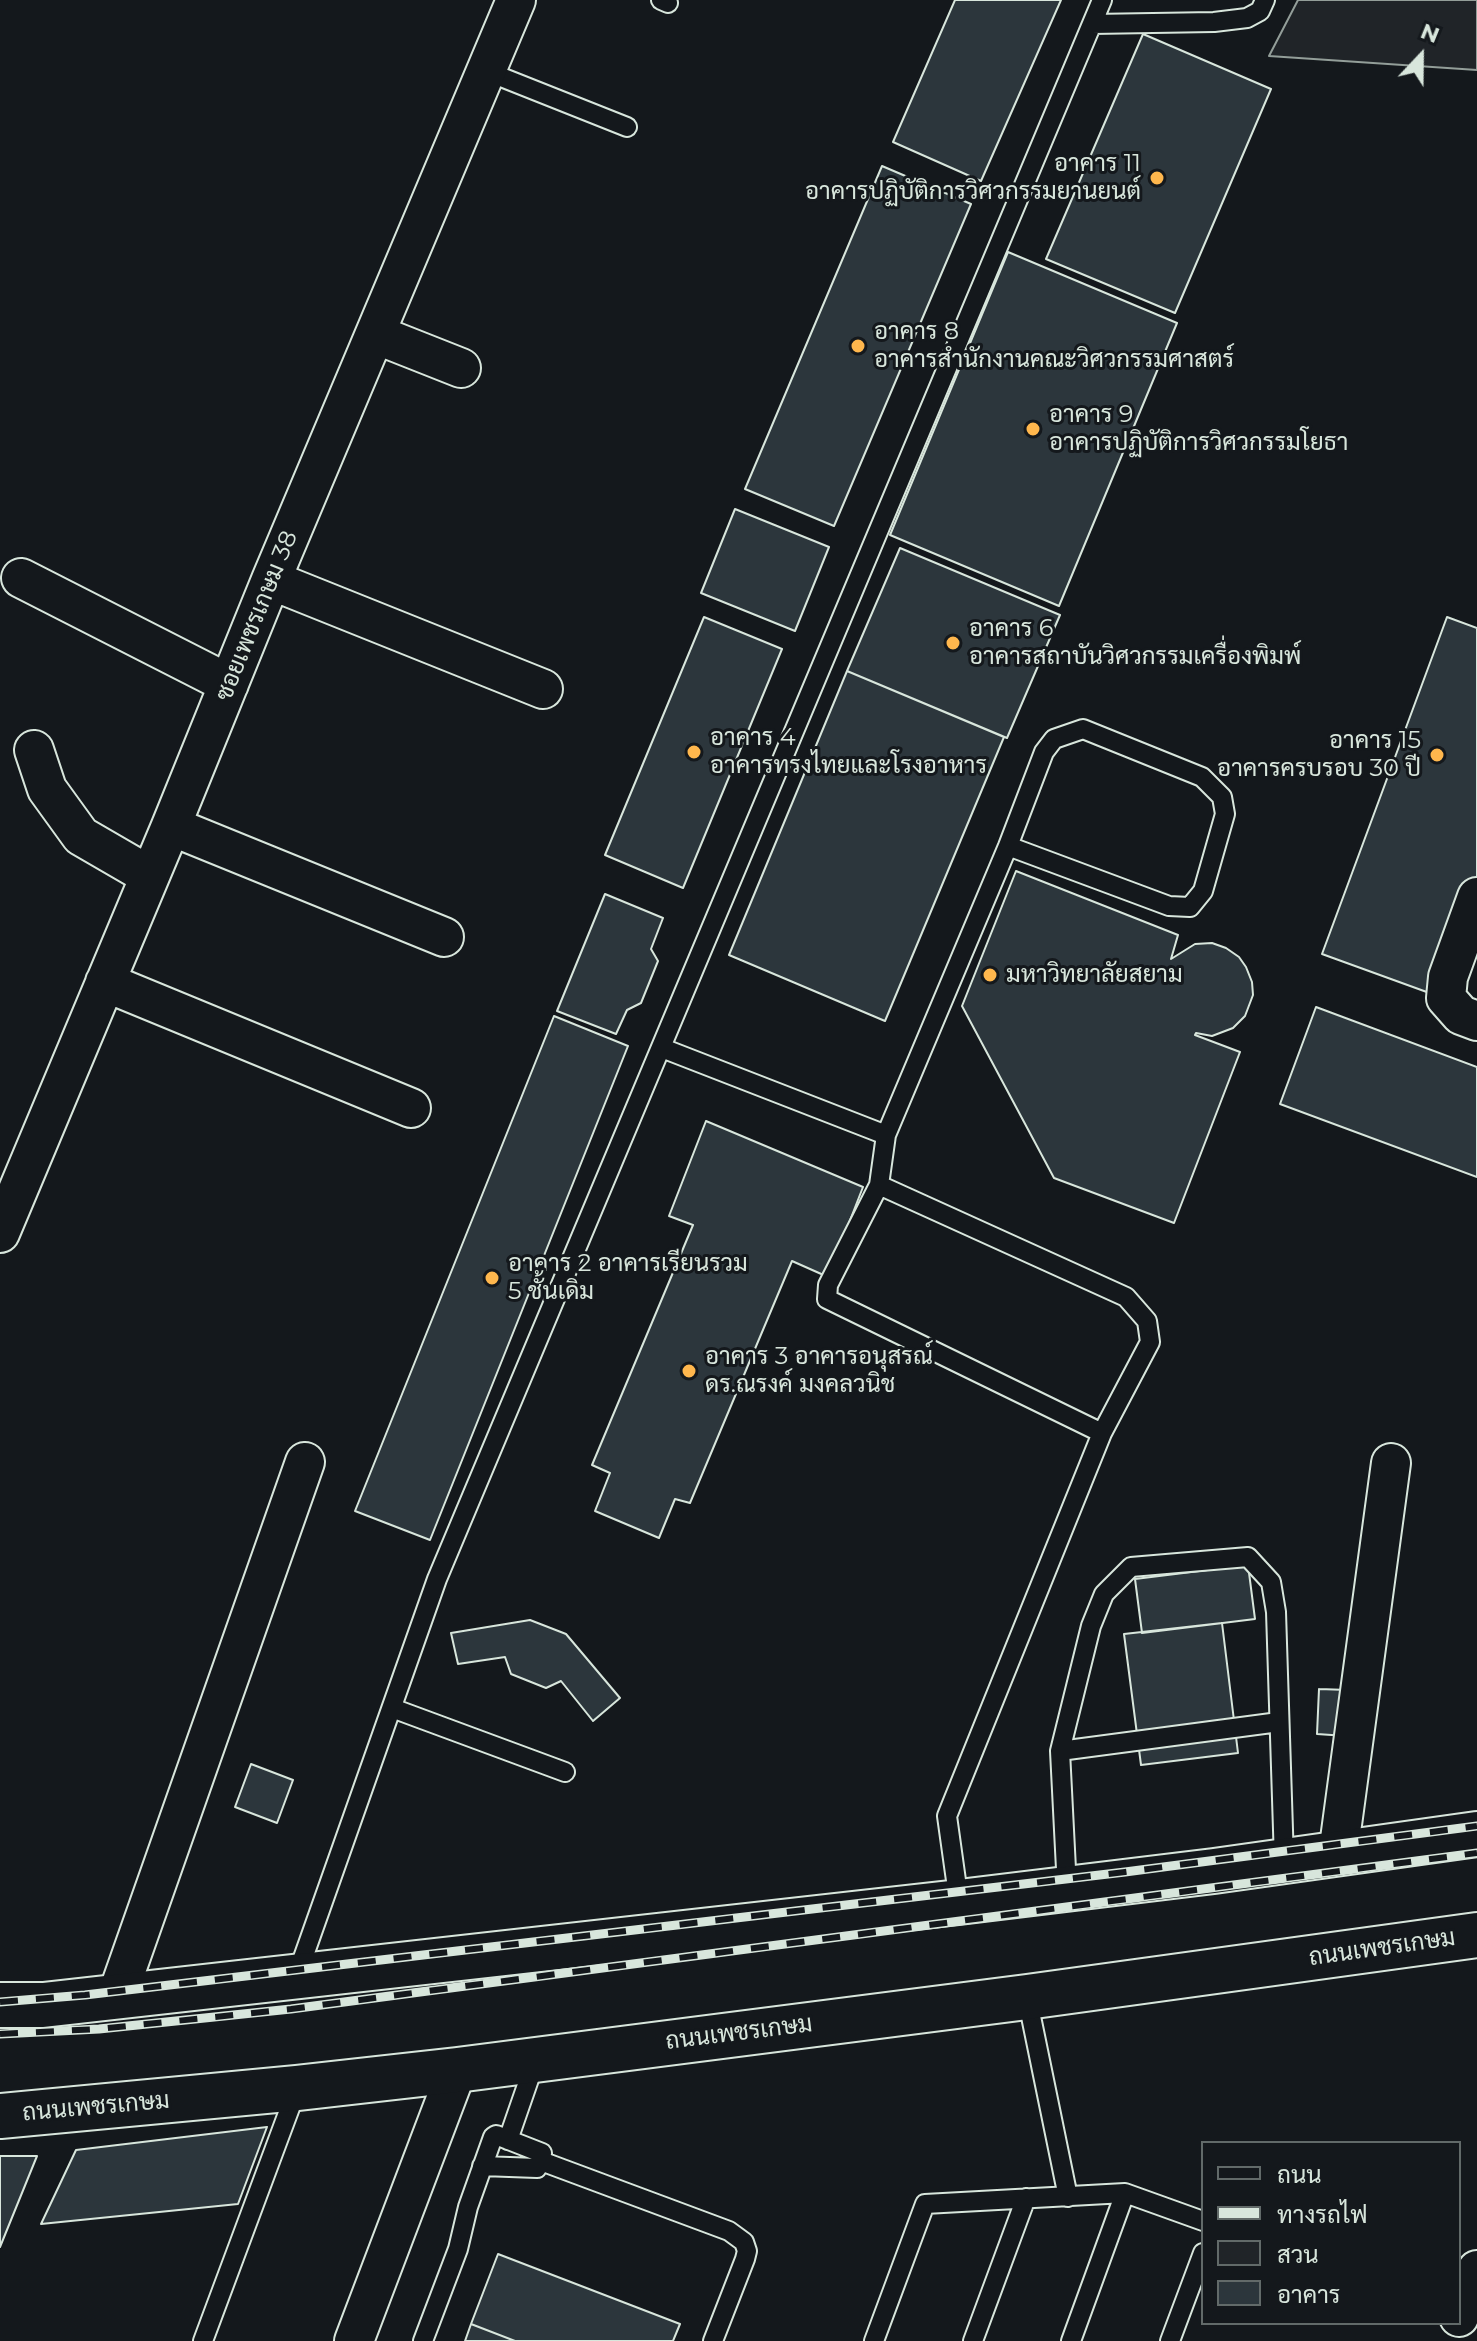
<!DOCTYPE html>
<html>
<head>
<meta charset="utf-8">
<style>
	body { margin:0 }
	#map { position:relative; width:1477px; height:2341px; overflow:hidden; background:#14181c; font-family:Montserrat,Sarabun,sans-serif }
	canvas { display:block }
	.legend { position:absolute; left:1201px; top:2141px; width:260px; height:184px; box-sizing:border-box; background:#14181c; border:2px solid #626a69; margin:0; padding:10px 14px; list-style:none; font-size:24px; color:#d8e6dc }
	.legend li { display:flex; align-items:center; gap:16px; height:40px }
	.legend b { width:40px; border:2px solid #626a69 }
	.north { position:absolute; left:1381px; top:16px; width:80px; height:80px; -webkit-text-stroke:6px #14181c; paint-order:stroke; rotate:22deg; font-size:22px; font-weight:700; line-height:32px; text-align:center; color:#d8e6dc }
	.north::after { content:''; display:block; margin:auto; width:28px; height:36px; background:#d8e6dc; clip-path:polygon(50% 0,100% 100%,50% 72%,0 100%) }
</style>
</head>
<body>
<div id="map">
<canvas width="1477" height="2341"></canvas>
<ul class="legend">
<li><b style="height:10px;background:#14181c"></b>ถนน</li>
<li><b style="height:10px;background:#d8e6dc"></b>ทางรถไฟ</li>
<li><b style="height:22px;background:#202428"></b>สวน</li>
<li><b style="height:22px;background:#2c363c"></b>อาคาร</li>
</ul>
<div class="north">N</div>
</div>
<script>
const g = document.querySelector('canvas').getContext('2d');
g.lineJoin = 'round';
function paint(path, color) {
  g.fillStyle = color;
  g.fill(path, 'evenodd');
}
function shape(rows) {
  const path = new Path2D();
  for (const r of rows) {
    path.moveTo(r[0], r[1]);
    for (let i = 2; i < r.length; i += 2) path.lineTo(r[i], r[i + 1]);
  }
  return path;
}
function stroke(path, color, width, dash) {
  g.strokeStyle = color;
  g.lineWidth = width;
  g.lineCap = dash ? 'butt' : 'round';
  g.setLineDash(dash || []);
  g.stroke(path);
}
function drawText(font, color, halo, rows, align = 'center') {
  g.font = font + ' Montserrat,Sarabun,sans-serif';
  g.lineWidth = 6;
  g.setLineDash([]);
  g.textBaseline = 'middle';
  g.strokeStyle = halo;
  g.fillStyle = color;
  for (const [text, x, y, turn = 0] of rows) {
    g.save();
    g.translate(x, y);
    g.rotate((+turn || 0) * Math.PI / 180);
    g.textAlign = isNaN(turn) ? turn : align;
    if (halo) g.strokeText(text, 0, 0);
    g.fillText(text, 0, 0);
    g.restore();
  }
}
const green = shape([
	[1298,0,1477,0,1477,70,1269,56,1298,0]
]);
paint(green, '#202428');
stroke(green, '#939e99', 2);
const building = shape([
	[955,0,1061,0,981,181,893,142,955,0],
	[1143,34,1271,89,1175,313,1046,259,1143,34],
	[882,166,971,204,834,526,745,489,882,166],
	[1008,252,1177,323,1059,606,890,535,1008,252],
	[735,509,829,547,795,631,701,593,735,509],
	[900,548,1060,615,1007,738,847,671,900,548],
	[704,617,782,649,683,888,605,855,704,617],
	[1447,617,1477,628,1477,881,1435,995,1322,954,1447,617],
	[847,671,1004,737,885,1021,729,955,847,671],
	[1016,871,1178,935,1171,959,1195,944,1212,943,1226,948,1239,957,1246,967,1252,982,1253,995,1245,1016,1233,1028,1212,1036,1196,1033,1195,1035,1240,1052,1174,1223,1054,1178,962,1006,1016,871],
	[605,894,663,918,651,949,658,961,641,1003,627,1010,616,1034,557,1011,605,894],
	[1316,1007,1477,1067,1477,1177,1280,1104,1316,1007],
	[554,1016,628,1046,430,1540,355,1511,554,1016],
	[706,1121,863,1187,828,1277,792,1261,690,1503,675,1499,659,1538,595,1511,610,1473,592,1465,693,1225,669,1216,706,1121],
	[1248,1565,1255,1619,1142,1633,1135,1579,1248,1565],
	[530,1620,566,1634,620,1698,593,1721,561,1681,546,1688,511,1674,505,1657,458,1664,451,1633,530,1620],
	[1222,1623,1238,1753,1141,1765,1124,1634,1222,1623],
	[1319,1689,1348,1690,1346,1736,1317,1734,1319,1689],
	[251,1764,293,1780,277,1823,235,1807,251,1764],
	[267,2127,238,2204,41,2224,76,2150,267,2127],
	[0,2156,37,2156,0,2247,0,2156],
	[498,2254,680,2324,673,2341,515,2341,471,2324,498,2254],
	[471,2324,515,2341,465,2341,471,2324]
]);
paint(building, '#2c363c');
stroke(building, '#d8e6dc', 2);
const service = shape([
	[661,0,668,3],
	[1092,24,1214,22,1247,18,1260,11,1265,0],
	[486,71,627,127],
	[662,1048,886,1135,879,1185],
	[886,1135,1008,846,1044,752,1054,739,1083,729,1202,777,1222,797,1225,814,1203,891,1190,907,1169,906,1008,846],
	[392,1708,565,1772],
	[1060,1751,1279,1722],
	[1067,1889,1060,1751,1091,1626,1104,1594,1131,1567,1248,1557,1271,1582,1276,1612,1284,1861],
	[959,1902,947,1816,1102,1433,1150,1342,1147,1321,1126,1297,879,1185,828,1285,827,1299,1102,1433],
	[297,1975,437,1579,1102,0],
	[1027,1997,1068,2197],
	[508,2140,535,2062],
	[541,2161,729,2231,744,2242,747,2251,745,2259,713,2341],
	[482,2166,537,2168,541,2161],
	[203,2341,297,2089],
	[423,2341,458,2249,468,2207,493,2137,496,2135,542,2153,541,2161],
	[874,2341,925,2204,1125,2193,1203,2221],
	[973,2341,1026,2198],
	[1071,2341,1125,2193],
	[1170,2341,1203,2253]
]);
const minor = shape([
	[375,334,461,368],
	[21,578,229,684],
	[271,580,543,689],
	[34,750,47,789,81,836,150,876],
	[171,826,444,937],
	[1477,897,1448,977,1446,998,1461,1015,1477,1021],
	[105,982,411,1108],
	[0,1233,171,826,271,580,516,0],
	[1338,1854,1391,1463],
	[117,1996,305,1462],
	[1459,2317,1477,2270],
	[354,2341,457,2070]
]);
const primary = shape([
	[0,2005,43,2005,959,1902,1214,1871,1477,1834],
	[0,2116,297,2088,457,2070,1027,1997,1477,1935]
]);
stroke(service, '#d8e6dc', 22);
stroke(minor, '#d8e6dc', 42);
stroke(primary, '#d8e6dc', 48);
stroke(service, '#14181c', 18);
stroke(minor, '#14181c', 38);
stroke(primary, '#14181c', 44);
const rail = shape([
	[0,2002,85,1995,1125,1872,1477,1826],
	[0,2034,99,2029,291,2009,1477,1853]
]);
stroke(rail, '#d8e6dc', 9);
stroke(rail, '#14181c', 6, [18]);
for (const [x, y, r, color] of [
	[1157,178,8,"#ffb74d"],
	[858,346,8,"#ffb74d"],
	[1033,429,8,"#ffb74d"],
	[953,643,8,"#ffb74d"],
	[694,752,8,"#ffb74d"],
	[1437,755,8,"#ffb74d"],
	[990,975,8,"#ffb74d"],
	[492,1278,8,"#ffb74d"],
	[689,1371,8,"#ffb74d"]
]) {
  const dot = new Path2D();
  dot.arc(x, y, r, 0, 2 * Math.PI);
  g.fillStyle = color;
  g.fill(dot);
  stroke(dot, '#14181c', 3);
}
drawText('24px', '#d8e6dc', '#14181c', [
	["อาคาร 11",1141,164,"right"],
	["อาคารปฏิบัติการวิศวกรรมยานยนต์",1141,192,"right"],
	["อาคาร 8",874,332],
	["อาคารสำนักงานคณะวิศวกรรมศาสตร์",874,360],
	["อาคาร 9",1049,415],
	["อาคารปฏิบัติการวิศวกรรมโยธา",1049,443],
	["อาคาร 6",969,629],
	["อาคารสถาบันวิศวกรรมเครื่องพิมพ์",969,657],
	["อาคาร 4",710,738],
	["อาคารทรงไทยและโรงอาหาร",710,766],
	["อาคาร 15",1421,741,"right"],
	["อาคารครบรอบ 30 ปี",1421,769,"right"],
	["มหาวิทยาลัยสยาม",1006,975],
	["อาคาร 2 อาคารเรียนรวม",508,1264],
	["5 ชั้นเดิม",508,1292],
	["อาคาร 3 อาคารอนุสรณ์",705,1357],
	["ดร.ณรงค์ มงคลวนิช",705,1385]
], 'left');
drawText('24px', '#d8e6dc', '#14181c', [
	["ซอยเพชรเกษม 38",257,616,-68],
	["ถนนเพชรเกษม",1382,1948,-8],
	["ถนนเพชรเกษม",739,2033,-7],
	["ถนนเพชรเกษม",96,2107,-5]
]);
</script>
</body>
</html>
